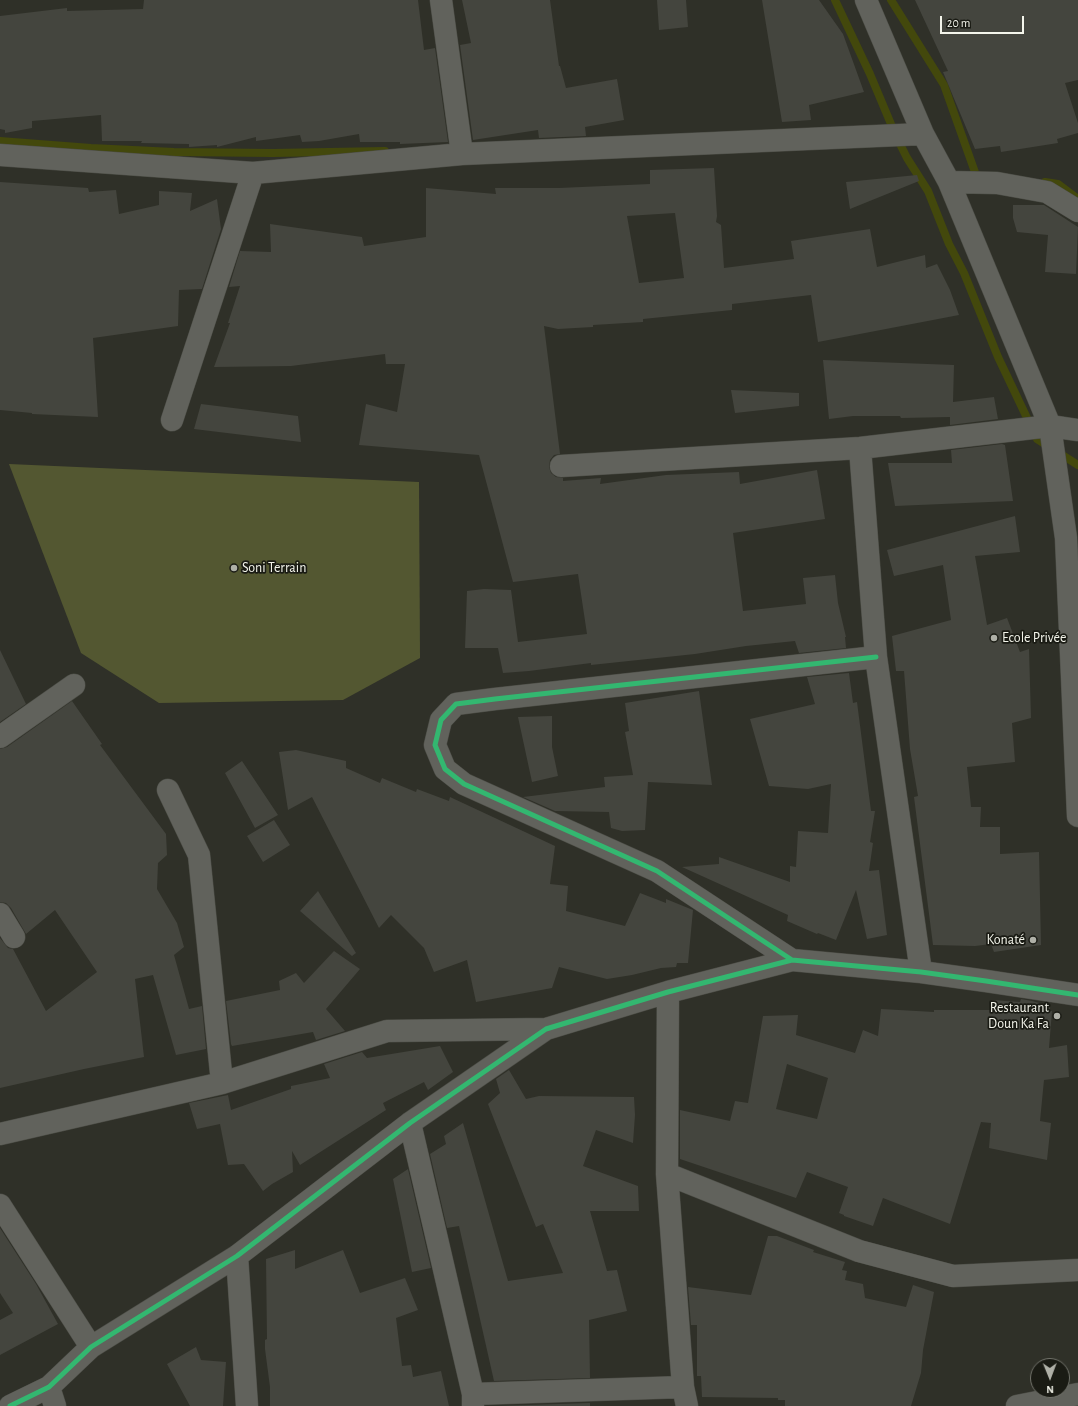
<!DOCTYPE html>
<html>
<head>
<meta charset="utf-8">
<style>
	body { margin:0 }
	#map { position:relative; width:1078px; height:1406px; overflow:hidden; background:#2f3028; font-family:"Alegreya Sans",sans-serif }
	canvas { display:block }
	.north { position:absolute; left:1030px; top:1358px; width:40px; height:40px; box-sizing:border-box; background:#1a1b14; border:1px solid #71726a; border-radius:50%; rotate:179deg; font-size:11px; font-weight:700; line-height:16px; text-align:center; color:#f4f5eb }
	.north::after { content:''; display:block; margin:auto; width:14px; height:18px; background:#afb0a7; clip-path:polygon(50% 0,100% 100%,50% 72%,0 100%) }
	.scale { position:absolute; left:940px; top:16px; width:84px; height:18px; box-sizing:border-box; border:2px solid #f4f5eb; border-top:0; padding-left:5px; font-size:12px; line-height:14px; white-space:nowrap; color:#f4f5eb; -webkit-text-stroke:3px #1a1b14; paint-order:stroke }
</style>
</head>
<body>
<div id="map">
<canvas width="1078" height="1406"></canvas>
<div class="north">N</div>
<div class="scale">20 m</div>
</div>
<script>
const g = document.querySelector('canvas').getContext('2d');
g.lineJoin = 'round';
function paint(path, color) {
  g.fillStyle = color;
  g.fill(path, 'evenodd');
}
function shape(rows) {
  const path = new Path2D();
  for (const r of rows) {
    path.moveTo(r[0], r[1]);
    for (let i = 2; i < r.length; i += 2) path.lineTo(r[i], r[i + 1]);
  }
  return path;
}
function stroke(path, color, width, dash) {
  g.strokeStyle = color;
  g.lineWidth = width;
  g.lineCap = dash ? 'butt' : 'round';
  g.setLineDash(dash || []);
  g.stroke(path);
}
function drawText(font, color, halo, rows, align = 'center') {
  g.font = font + ' "Alegreya Sans",sans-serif';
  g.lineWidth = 3.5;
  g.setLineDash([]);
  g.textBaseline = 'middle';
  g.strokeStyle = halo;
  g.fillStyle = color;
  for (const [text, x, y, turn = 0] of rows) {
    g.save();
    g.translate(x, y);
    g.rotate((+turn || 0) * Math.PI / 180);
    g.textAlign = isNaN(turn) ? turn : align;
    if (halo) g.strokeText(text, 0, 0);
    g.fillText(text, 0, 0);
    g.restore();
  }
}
paint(shape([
	[9,464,419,482,420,658,343,700,159,703,81,653]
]), '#535731');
stroke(shape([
	[835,0,870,74,896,136,907,158,928,191,949,244,964,273,998,357,1037,439,1078,465],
	[891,0,944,85,976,175,983,176],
	[0,141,91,148,174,152,273,153,385,151],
	[1045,182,1058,184,1078,199]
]), '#43480c', 8);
paint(shape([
	[144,0,418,0,424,50,435,48,448,142,400,144,400,142,360,142,359,134,319,141,302,142,300,135,256,141,256,137,217,147,217,145,189,147,189,144,141,143,142,141,102,141,101,115,32,121,32,128,5,133,5,130,0,129,0,16,67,8,67,11,143,9],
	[462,0,550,0,559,66,560,66,566,88,617,79,624,120,585,127,586,136,539,138,538,130,473,140,460,45,471,43],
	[657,0,686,0,688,27,659,30],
	[762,0,819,0,843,34,864,92,809,105,811,120,782,122],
	[915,0,1078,0,1078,80,1065,83,1078,123,1078,133,1057,139,1058,143,1001,152,1000,146,975,149,943,72,948,71],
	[714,168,717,216,716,222,721,225,724,268,794,259,791,241,870,229,877,267,925,255,926,268,937,264,950,290,959,315,818,342,811,295,732,304,732,310,643,319,643,322,593,325,593,327,558,329,544,326,560,454,554,455,550,460,549,467,551,473,556,477,563,478,563,481,601,478,600,484,666,475,739,472,740,484,817,470,825,519,733,533,743,611,806,604,803,578,835,575,838,603,846,637,845,637,846,648,799,653,795,641,746,646,695,654,591,665,591,663,529,671,503,673,498,648,465,648,467,591,484,589,511,590,518,642,587,634,578,574,513,582,479,455,359,445,366,404,397,412,405,364,386,364,385,354,291,366,214,367,230,323,228,323,240,286,229,287,240,251,271,252,270,224,362,237,364,246,426,237,426,188,496,194,495,188,559,188,650,184,650,170],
	[675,213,684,278,639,283,627,216],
	[917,175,919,181,850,209,846,182],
	[0,182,88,188,89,192,116,190,119,214,159,205,159,191,192,193,190,211,217,199,221,229,202,289,179,290,178,326,93,338,98,417,32,414,32,413,0,410],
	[1013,205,1044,205,1078,227,1076,274,1045,272,1048,235,1017,232,1013,218],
	[823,360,954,365,953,402,994,397,998,419,950,425,950,417,901,418,900,416,853,416,829,419],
	[731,390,799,393,799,406,735,413],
	[201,404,298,416,301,442,194,429],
	[1002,444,1005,445,1013,501,895,506,888,463,952,463,951,450],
	[1015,516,1020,552,975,556,987,625,1007,618,1020,652,1029,649,1031,718,1012,723,1015,762,967,767,971,807,981,807,980,827,1000,827,1000,854,1039,852,1041,945,994,952,991,944,975,946,933,945,914,797,918,796,910,749,904,671,896,671,892,636,951,620,943,565,894,576,887,550],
	[0,650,26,704,0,722],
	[849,673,853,703,857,702,871,811,875,811,870,842,873,843,869,871,879,870,887,935,867,939,856,890,836,940,818,933,817,934,787,921,788,915,682,867,719,864,719,857,790,882,790,866,796,867,798,831,828,833,831,784,808,789,769,786,750,719,815,704,807,677],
	[699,691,712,785,648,782,645,830,622,831,611,828,609,812,555,811,523,797,605,787,604,777,633,775,625,732,629,731,625,703],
	[72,701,102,744,100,745,166,834,167,855,158,863,157,889,177,923,184,947,174,955,189,1009,202,1006,206,1049,176,1055,153,975,135,979,144,1057,84,1069,0,1088,0,938,8,948,13,949,46,1011,97,972,55,910,26,934,11,908,6,903,0,902,0,749,7,747],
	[552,716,552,747,558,776,532,782,518,717],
	[296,750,346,761,346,768,380,783,382,778,416,792,417,789,449,801,450,797,555,846,550,884,568,886,566,911,625,926,640,893,666,903,666,899,693,910,688,963,677,963,676,967,661,968,632,975,607,979,559,967,552,988,476,1002,467,960,434,972,424,948,391,915,379,928,312,797,288,810,279,752],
	[242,761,278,815,255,828,225,773],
	[274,820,290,845,263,862,247,836],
	[318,891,356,953,352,956,300,911],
	[334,951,360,969,326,1009,345,1031,316,1040,313,1032,232,1046,231,1044,226,1001,280,990,279,981,296,973,304,983],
	[1021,999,1032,1001,1050,1006,1050,1011,1052,1011,1049,1048,1067,1045,1069,1077,1044,1080,1040,1121,1051,1123,1047,1160,989,1148,991,1123,981,1122,950,1224,883,1198,873,1226,844,1216,844,1215,839,1213,848,1187,807,1172,796,1198,680,1159,680,1110,730,1121,735,1101,748,1103,763,1016,798,1015,796,1035,855,1053,863,1030,878,1036,881,1009,934,1012,934,1010,992,1010,992,1000,1020,1002],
	[787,1064,828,1078,817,1119,776,1109],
	[440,1046,453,1072,428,1090,424,1082,383,1103,386,1110,300,1165,292,1151,293,1172,272,1184,263,1191,244,1164,228,1165,220,1124,197,1129,189,1103,228,1095,231,1110,291,1089,291,1086,330,1078,324,1064,362,1052,367,1058],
	[509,1070,526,1099,539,1096,634,1097,635,1115,633,1143,596,1130,583,1166,638,1186,639,1211,590,1211,607,1271,617,1270,627,1311,589,1320,590,1378,494,1381,459,1226,447,1228,430,1154,446,1144,444,1136,463,1123,508,1281,563,1273,543,1224,536,1227,488,1104,500,1093,496,1079],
	[408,1169,431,1268,412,1272,393,1179],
	[0,1228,36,1284,58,1324,0,1355,0,1320,13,1313,0,1293],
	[768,1236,777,1236,814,1250,813,1252,845,1262,842,1270,847,1271,845,1280,863,1284,865,1298,906,1307,913,1285,934,1292,923,1350,921,1373,911,1406,785,1406,785,1400,778,1400,778,1398,702,1397,701,1376,697,1376,697,1325,691,1325,688,1287,751,1295],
	[295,1250,295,1269,343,1250,360,1293,405,1278,418,1310,396,1318,402,1366,411,1365,413,1377,441,1371,449,1406,270,1406,270,1387,265,1349,265,1340,267,1339,266,1259],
	[196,1347,201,1360,226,1362,223,1406,190,1406,167,1364],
	[590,1403,590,1406,500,1406]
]), '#44453e');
const street = shape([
	[441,0,462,154],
	[866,0,923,134,949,182,1050,426,1078,430],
	[0,155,253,173,172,420],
	[253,173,462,154,923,134],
	[949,182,997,183,1047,192,1078,211],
	[860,448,876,657,921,972],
	[561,466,860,448,1050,426,1066,538,1078,816],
	[0,737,74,685],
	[168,790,199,855,222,1083],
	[0,914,14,937],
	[792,960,657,871,464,784,445,769,435,745,441,720,456,704,495,699,876,657],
	[668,992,667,1174,683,1387,687,1406],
	[410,1123,473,1394,473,1406],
	[0,1134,222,1083,387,1031,546,1029],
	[667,1174,859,1251,953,1276,1078,1270],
	[0,1205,91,1347],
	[237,1256,247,1406],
	[49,1387,55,1406],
	[473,1394,683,1387],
	[10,1406,49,1387,91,1347,237,1256,410,1123,546,1029,668,992,792,960,921,972,986,981,1078,995],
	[1017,1406,1078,1394]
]);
stroke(street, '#4b4c45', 23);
stroke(street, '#61625c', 22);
stroke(shape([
	[792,960,657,871,464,784,445,769,435,745,441,720,456,704,495,699,876,657],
	[10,1406,49,1387,91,1347,237,1256,410,1123,546,1029,668,992,792,960,921,972,986,981,1078,995]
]), '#33b770', 5);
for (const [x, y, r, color] of [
	[234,568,4,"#afb0a7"],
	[994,638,4,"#afb0a7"],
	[1033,940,4,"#afb0a7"],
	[1057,1016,4,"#afb0a7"]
]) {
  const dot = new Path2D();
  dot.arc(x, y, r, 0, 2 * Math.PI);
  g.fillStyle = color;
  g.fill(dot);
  stroke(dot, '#1a1b14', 1.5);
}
drawText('14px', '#f4f5eb', '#1a1b14', [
	["Soni Terrain",242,568],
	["Ecole Privée",1002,638],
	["Konaté",1025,940,"right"],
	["Restaurant",1049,1008,"right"],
	["Doun Ka Fa",1049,1024,"right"]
], 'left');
</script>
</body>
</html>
